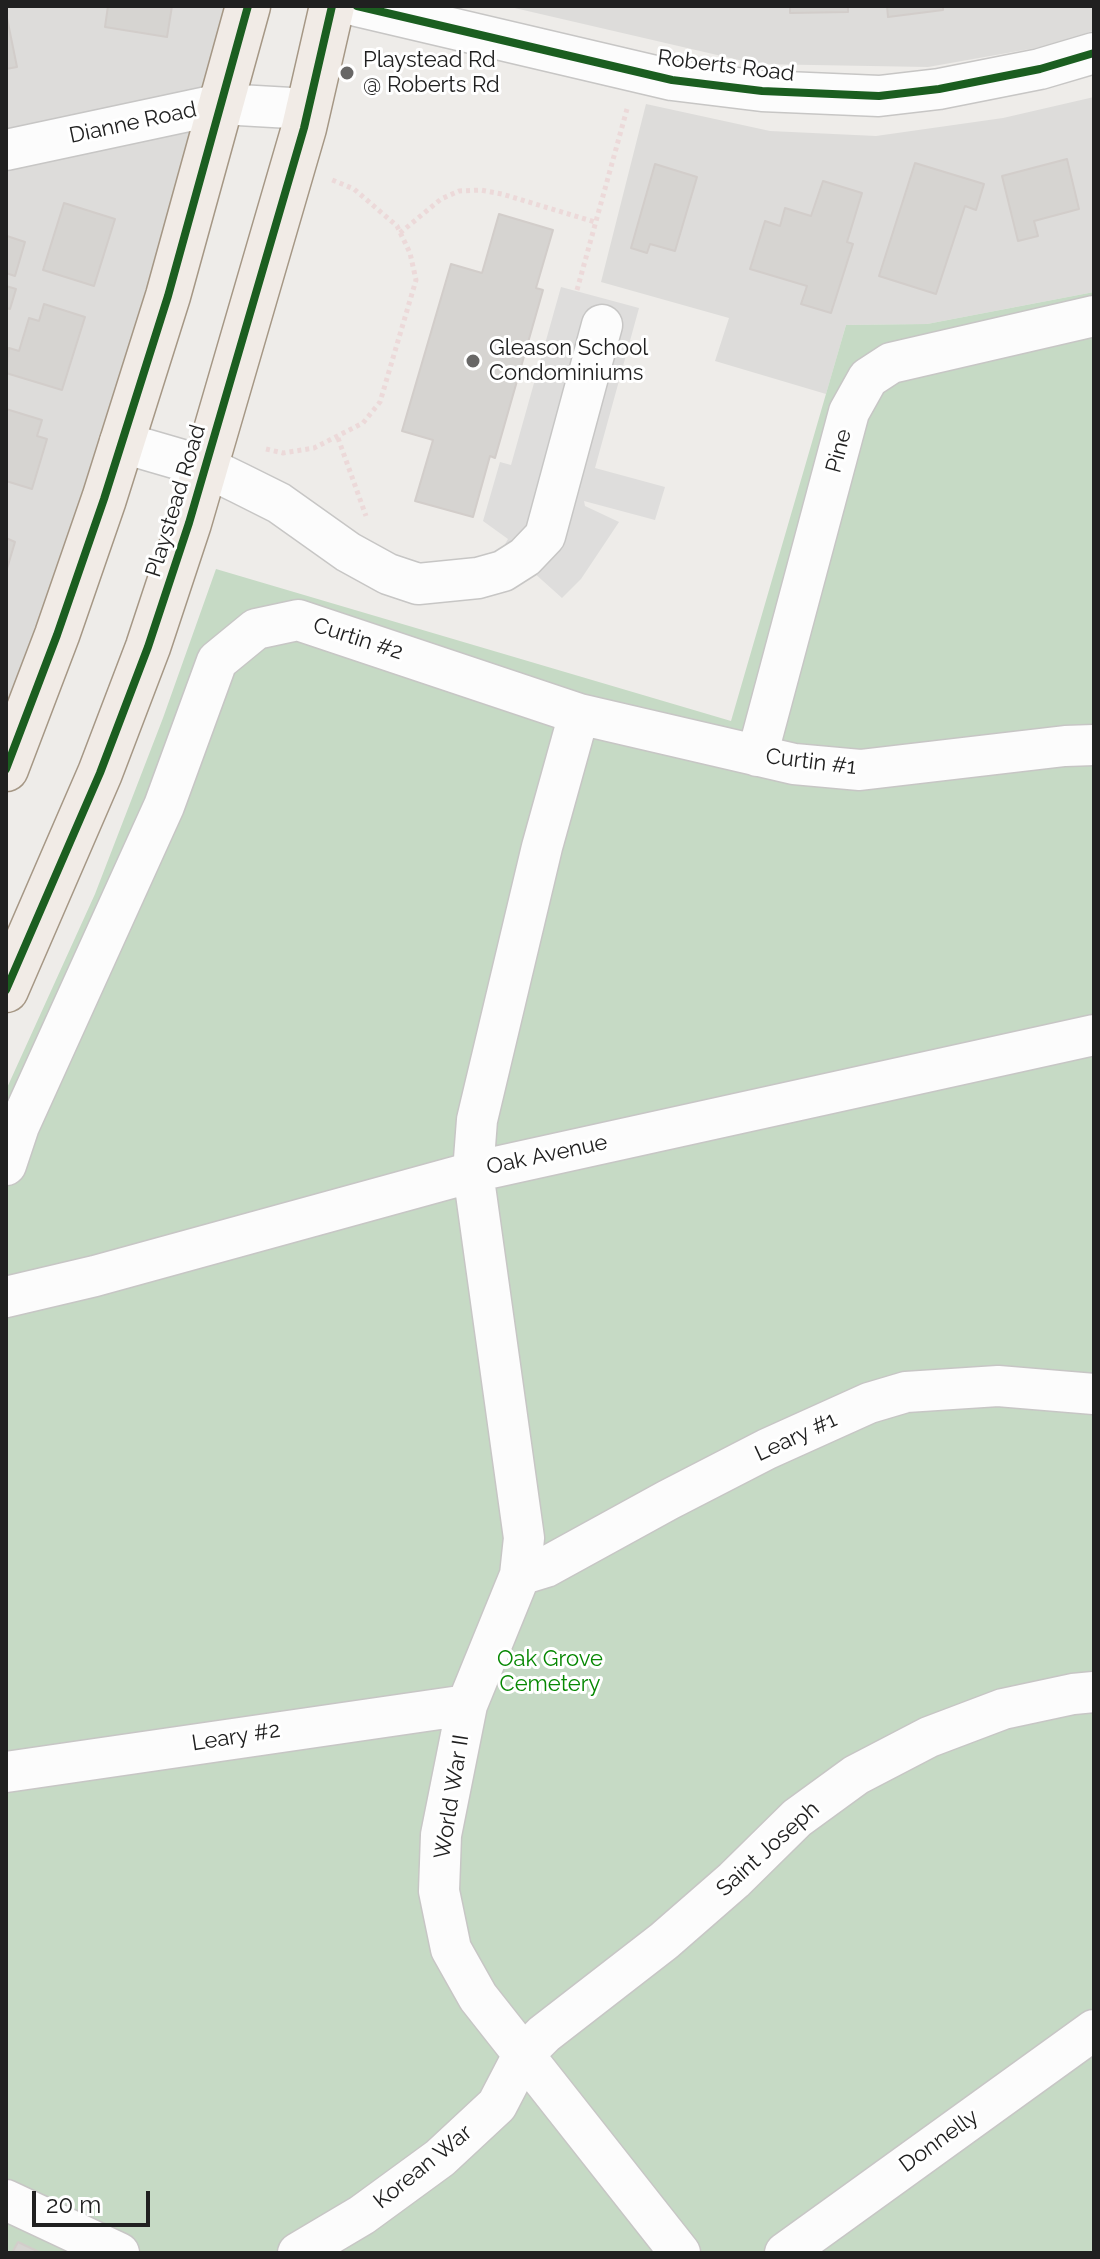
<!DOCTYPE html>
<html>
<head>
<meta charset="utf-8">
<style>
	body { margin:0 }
	#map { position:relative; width:1100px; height:2259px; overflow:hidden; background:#eeece9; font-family:Raleway,sans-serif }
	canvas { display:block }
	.frame { position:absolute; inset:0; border:8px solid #202020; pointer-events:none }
	.scale { position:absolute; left:32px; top:2191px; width:118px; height:36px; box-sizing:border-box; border:4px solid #202020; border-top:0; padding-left:10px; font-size:24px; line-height:28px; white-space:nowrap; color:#202020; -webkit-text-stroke:6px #fff; paint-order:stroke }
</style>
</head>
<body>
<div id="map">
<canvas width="1100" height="2259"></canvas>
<div class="frame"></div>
<div class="scale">20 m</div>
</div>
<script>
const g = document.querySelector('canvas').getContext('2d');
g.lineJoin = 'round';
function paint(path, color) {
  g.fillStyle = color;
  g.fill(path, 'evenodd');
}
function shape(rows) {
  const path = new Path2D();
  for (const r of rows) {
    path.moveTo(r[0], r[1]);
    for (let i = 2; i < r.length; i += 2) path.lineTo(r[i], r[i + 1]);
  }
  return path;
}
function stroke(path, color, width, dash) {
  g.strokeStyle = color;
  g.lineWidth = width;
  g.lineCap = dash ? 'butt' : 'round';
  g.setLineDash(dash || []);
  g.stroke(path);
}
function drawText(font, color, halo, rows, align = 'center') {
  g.font = font + ' Raleway,sans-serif';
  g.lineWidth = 6;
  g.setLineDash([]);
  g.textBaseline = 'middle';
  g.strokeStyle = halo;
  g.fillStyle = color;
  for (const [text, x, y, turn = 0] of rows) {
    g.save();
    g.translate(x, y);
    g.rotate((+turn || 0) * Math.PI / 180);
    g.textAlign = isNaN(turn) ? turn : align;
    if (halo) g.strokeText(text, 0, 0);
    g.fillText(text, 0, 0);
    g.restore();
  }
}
paint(shape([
	[6,6,228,6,167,246,6,724],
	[506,6,1094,6,1094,30,1064,43,928,67,756,64],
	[1094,97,1094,292,927,324,846,325,826,394,715,361,729,318,601,282,646,104,770,131,876,136,1003,118]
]), '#dddcda');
paint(shape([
	[1094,292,1094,2253,6,2253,6,1090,95,894,163,718,216,569,731,721,846,325,927,324]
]), '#c6dac5');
paint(shape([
	[561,287,639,308,595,468,665,487,655,520,584,501,585,506,619,522,581,579,562,598,504,546,508,539,483,521,500,462,511,465]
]), '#dedddc');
const building = shape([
	[108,6,172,6,167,37,105,27,108,6],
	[790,6,848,6,848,12,790,13,790,6],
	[887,6,943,6,943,10,888,17,887,6],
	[6,13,17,67,6,69,6,13],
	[1067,159,1079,209,1034,221,1038,236,1018,241,1002,176,1067,159],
	[915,163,984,184,976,210,965,206,936,294,879,276,915,163],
	[655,164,697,177,675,251,650,244,647,253,631,248,655,164],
	[823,181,862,193,847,242,853,244,831,313,801,304,807,286,750,269,765,221,780,226,785,208,811,216,823,181],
	[64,203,115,219,94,286,43,270,64,203],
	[499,214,553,230,536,288,543,290,495,458,490,456,473,517,415,501,433,440,402,431,451,264,482,273,499,214],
	[7,236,25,242,15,276,6,273,7,236],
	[6,286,16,289,10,309,6,308,6,286],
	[44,304,85,317,62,390,6,373,9,348,19,351,29,318,39,321,44,304],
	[6,409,42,420,37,436,47,439,32,489,6,481,6,409],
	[6,538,15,542,6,572,6,538],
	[18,2242,41,2253,12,2253,18,2242]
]);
paint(building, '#d6d4d1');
stroke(building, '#d2cdca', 2);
const minor = shape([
	[357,6,672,80,762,91,879,96,939,89,1040,69,1094,53],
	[6,150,221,104,308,109],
	[120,442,206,467,239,483,279,503,348,552,388,574,418,584,478,578,503,571,525,557,545,536,602,325],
	[579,714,542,847,477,1120,473,1172,524,1538,520,1575,467,1705,441,1835,439,1891,451,1949,478,1997,680,2253],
	[757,756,849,412,868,378,891,363,1094,316],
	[6,1165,19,1126,164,806,217,661,256,629,298,620,579,714,794,764,860,770,1065,746,1094,745],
	[6,1297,95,1276,473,1172,1094,1035],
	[520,1575,546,1567,668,1500,767,1449,869,1403,906,1392,998,1386,1094,1394],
	[6,1772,467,1705],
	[6,2200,119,2253],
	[298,2253,362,2215,440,2158,497,2105,523,2055,544,2034,664,1941,734,1880,797,1818,856,1775,929,1737,1003,1709,1073,1694,1094,1692],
	[785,2253,1094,2030]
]);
const major = shape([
	[6,769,57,635,104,499,168,296,248,6],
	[6,990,100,773,148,647,189,523,304,128,332,6]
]);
stroke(minor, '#c7c6c5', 43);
stroke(major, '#a59785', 47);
stroke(shape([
	[400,233,441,199,459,191,481,190,502,194,595,222],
	[577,290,627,109],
	[338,438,366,516],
	[266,449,283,453,314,448,363,423,380,402,416,280,410,253,397,226,354,189,330,179]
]), '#ecd9d9', 5, [4, 4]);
stroke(minor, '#fcfcfc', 40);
stroke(major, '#f1ebe6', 44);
stroke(shape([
	[357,6,672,80,762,91,879,96,939,89,1040,69,1094,53],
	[6,769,57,635,104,499,168,296,248,6],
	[6,990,100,773,148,647,189,523,304,128,332,6]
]), '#1b5e20', 8);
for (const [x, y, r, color] of [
	[347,73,8,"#686766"],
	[473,361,8,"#686766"]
]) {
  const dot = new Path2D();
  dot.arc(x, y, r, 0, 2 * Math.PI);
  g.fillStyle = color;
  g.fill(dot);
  stroke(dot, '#fff', 3);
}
drawText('22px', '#202020', '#fff', [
	["Playstead Rd",363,60],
	["@ Roberts Rd",363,85],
	["Gleason School",489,348],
	["Condominiums",489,373]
], 'left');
drawText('22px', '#202020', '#fff', [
	["Roberts Road",726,66,7],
	["Dianne Road",133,123,-12],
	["Pine",839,451,-75],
	["Playstead Road",176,501,-73],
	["Curtin #2",358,639,18],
	["Curtin #1",811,762,7],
	["Oak Avenue",547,1155,-12],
	["Leary #1",796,1437,-25],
	["Leary #2",236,1737,-9],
	["World War II",452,1797,-81],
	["Saint Joseph",768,1849,-42],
	["Donnelly",939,2141,-36],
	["Korean War",423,2167,-39]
]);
drawText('22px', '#078803', '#fff', [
	["Oak Grove",550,1659],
	["Cemetery",550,1684]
]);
</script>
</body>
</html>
